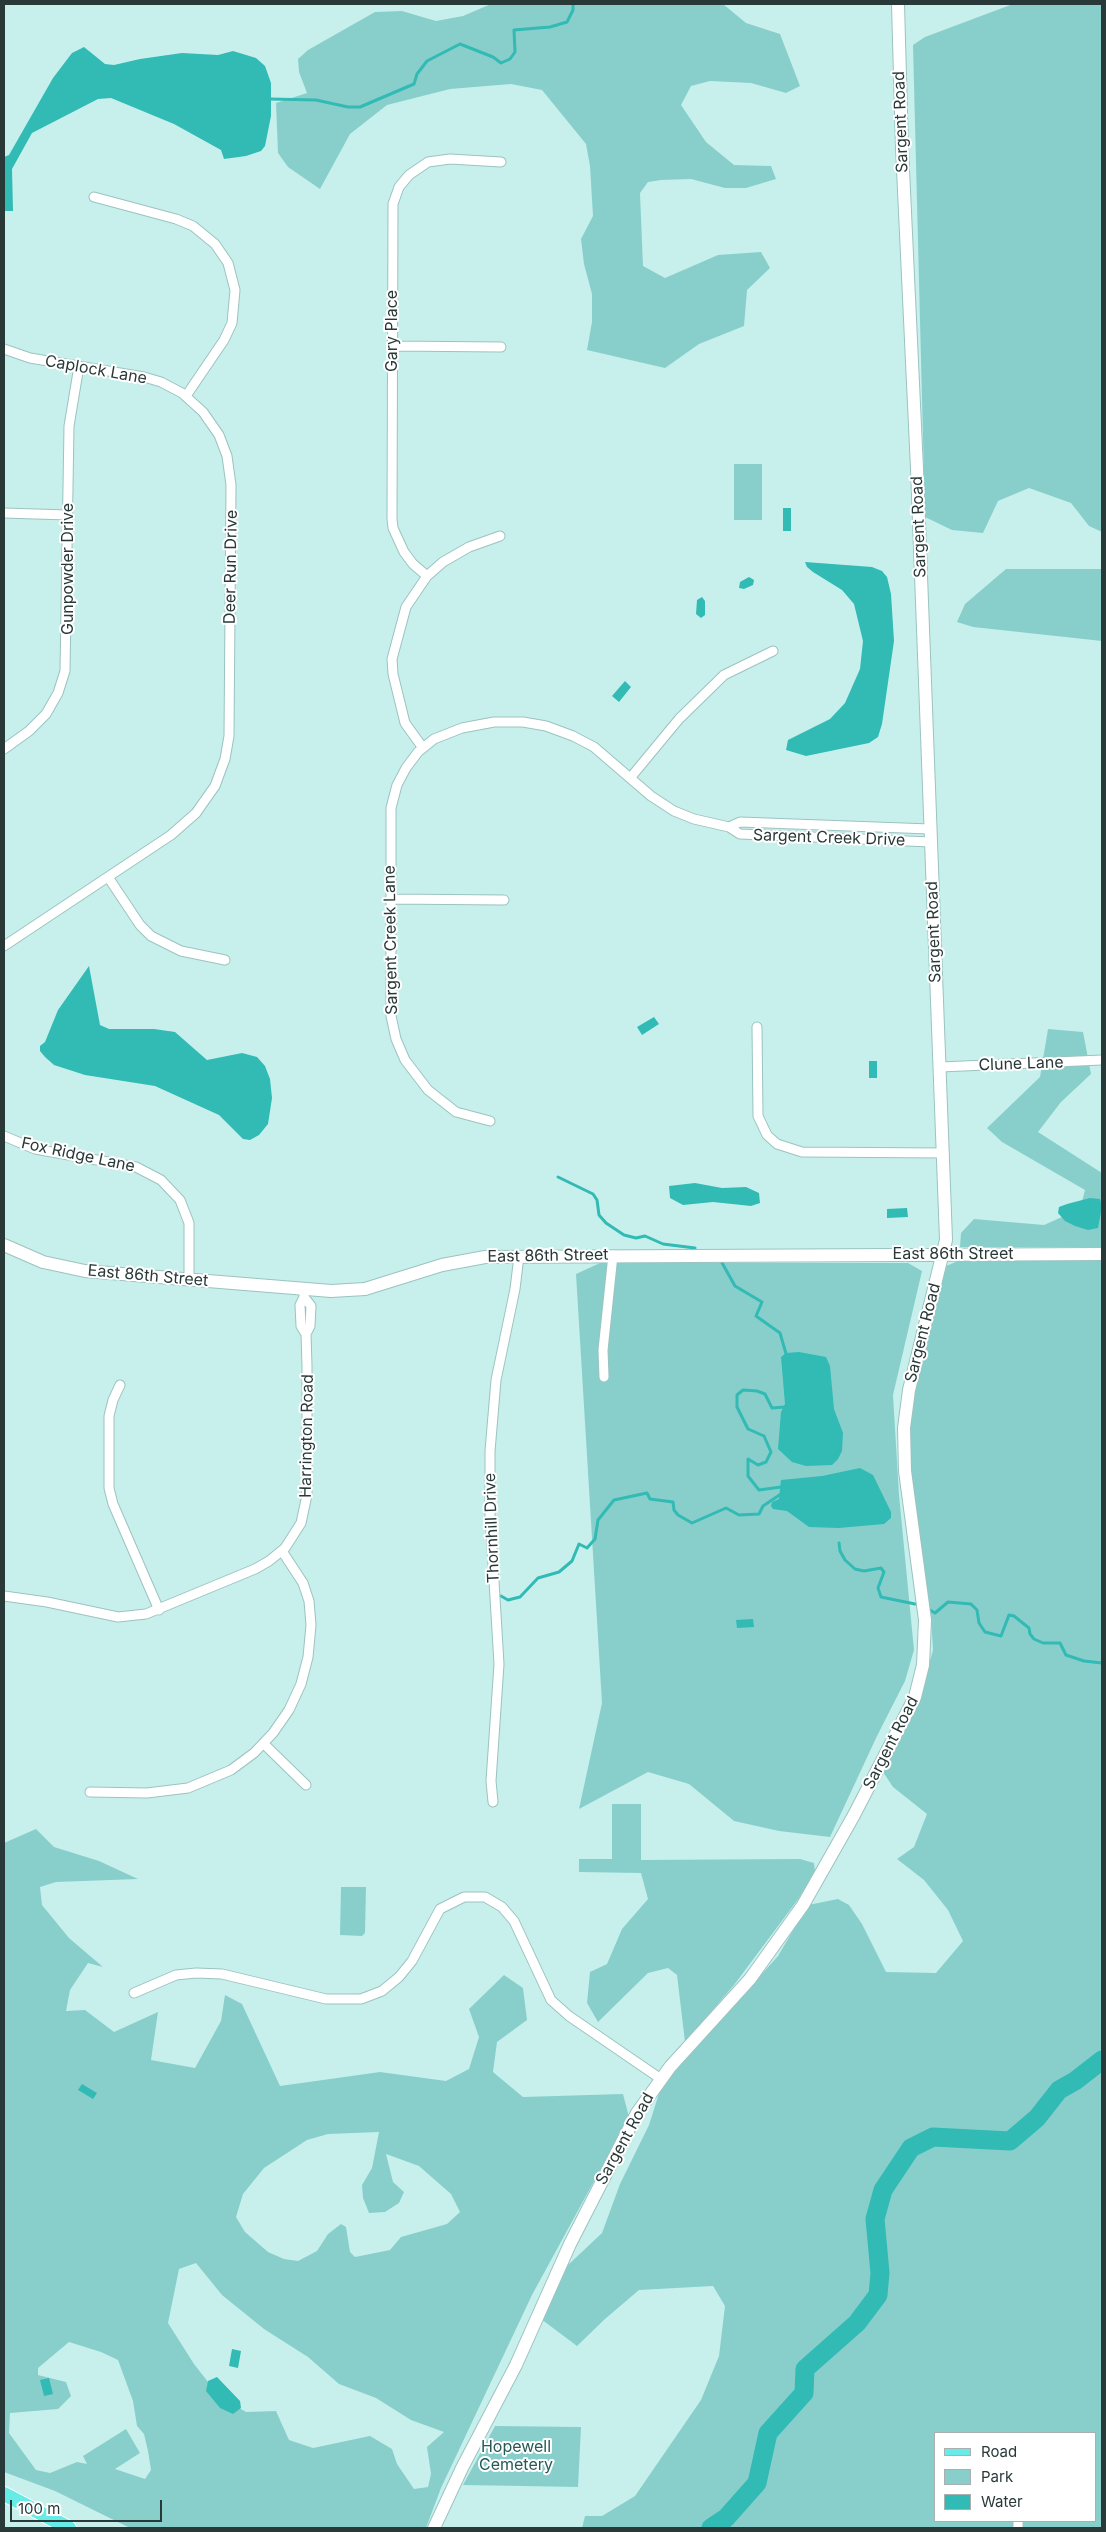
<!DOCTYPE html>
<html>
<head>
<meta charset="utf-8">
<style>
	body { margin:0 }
	#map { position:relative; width:1106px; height:2532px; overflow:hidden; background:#c7f0ed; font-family:Inter,sans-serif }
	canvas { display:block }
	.frame { position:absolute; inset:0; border:5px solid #293938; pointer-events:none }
	.legend { position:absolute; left:934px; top:2432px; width:162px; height:90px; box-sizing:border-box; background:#fff; border:1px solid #a9b0af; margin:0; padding:6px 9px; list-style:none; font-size:15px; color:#293938 }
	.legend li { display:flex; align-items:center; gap:10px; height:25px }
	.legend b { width:25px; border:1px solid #a9b0af }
	.scale { position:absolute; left:10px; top:2500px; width:152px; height:22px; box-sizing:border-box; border:2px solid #293938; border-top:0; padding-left:6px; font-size:15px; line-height:18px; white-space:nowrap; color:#293938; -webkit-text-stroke:4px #fff; paint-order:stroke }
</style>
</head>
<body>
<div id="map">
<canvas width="1106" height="2532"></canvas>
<div class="frame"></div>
<ul class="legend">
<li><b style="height:6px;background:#67ebe6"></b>Road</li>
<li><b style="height:14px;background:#88cfcb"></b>Park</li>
<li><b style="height:14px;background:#32bab5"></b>Water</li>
</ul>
<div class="scale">100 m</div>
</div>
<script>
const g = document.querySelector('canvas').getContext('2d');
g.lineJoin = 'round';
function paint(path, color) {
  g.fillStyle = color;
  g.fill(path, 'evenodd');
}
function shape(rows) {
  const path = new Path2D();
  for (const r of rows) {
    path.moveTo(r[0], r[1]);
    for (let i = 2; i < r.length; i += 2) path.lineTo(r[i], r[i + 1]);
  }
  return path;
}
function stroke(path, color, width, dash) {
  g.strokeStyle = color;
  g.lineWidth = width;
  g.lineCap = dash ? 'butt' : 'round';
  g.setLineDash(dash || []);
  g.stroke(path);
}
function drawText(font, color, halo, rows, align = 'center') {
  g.font = font + ' Inter,sans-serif';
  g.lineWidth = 4;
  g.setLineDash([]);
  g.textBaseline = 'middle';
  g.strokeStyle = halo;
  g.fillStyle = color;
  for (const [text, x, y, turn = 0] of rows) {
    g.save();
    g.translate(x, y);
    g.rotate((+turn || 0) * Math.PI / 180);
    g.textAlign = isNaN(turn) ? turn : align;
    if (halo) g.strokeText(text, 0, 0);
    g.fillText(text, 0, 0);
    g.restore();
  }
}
paint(shape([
	[491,4,723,4,746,23,780,34,800,86,786,93,751,83,710,81,691,86,681,105,706,142,734,165,771,166,776,179,746,188,725,188,691,179,661,180,648,182,640,193,643,266,665,278,718,255,761,252,770,268,747,290,744,326,699,344,665,368,587,350,592,322,592,294,584,264,581,239,593,216,590,166,586,144,542,90,511,84,450,89,387,105,350,134,320,189,288,167,278,153,276,103,307,93,299,72,298,59,308,50,375,12,402,11,436,21,463,16],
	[1013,4,1102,4,1102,532,1089,526,1071,503,1029,488,998,501,983,533,952,530,925,517,913,45,925,37],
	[734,464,762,464,762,520,734,520],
	[1006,569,1102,569,1102,641,973,627,957,622,965,604],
	[1048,1029,1083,1032,1091,1074,1061,1102,1038,1132,1102,1173,1102,1247,960,1247,961,1233,974,1219,1044,1225,1080,1209,1085,1190,1002,1142,987,1128,1040,1077],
	[1102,1259,1102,2528,582,2528,585,2516,602,2516,635,2496,701,2400,719,2356,725,2306,713,2286,639,2290,605,2319,577,2346,541,2319,568,2265,602,2233,620,2184,649,2125,661,2087,778,1956,808,1905,838,1899,849,1905,862,1924,886,1972,936,1973,963,1941,948,1910,924,1880,897,1859,914,1847,927,1814,893,1787,883,1772,920,1696,933,1650,931,1618,911,1482,910,1410,940,1283,946,1266,958,1261],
	[935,2433,1095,2433,1095,2521,935,2521],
	[600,1263,908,1263,922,1271,893,1395,899,1495,914,1650,905,1681,877,1736,830,1837,779,1831,734,1821,689,1784,648,1772,579,1809,602,1703,576,1274],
	[612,1804,641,1804,641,1860,800,1859,814,1863,815,1871,799,1898,734,1985,685,2042,677,1975,668,1968,648,1973,598,2022,587,2003,590,1972,607,1964,622,1929,648,1899,641,1873,579,1872,579,1859,612,1859],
	[36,1829,54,1847,99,1861,138,1879,56,1882,40,1887,42,1905,69,1938,103,1967,88,1963,70,1990,66,2011,85,2010,114,2032,158,2012,151,2060,195,2068,221,2021,225,1995,242,2004,280,2086,380,2072,446,2081,469,2069,479,2037,469,2009,504,1975,523,1988,527,2020,497,2042,493,2072,523,2097,623,2094,629,2117,532,2295,441,2488,426,2528,130,2528,55,2491,4,2472,4,1843],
	[379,2132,372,2168,362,2185,363,2198,369,2213,385,2212,399,2203,404,2192,393,2182,386,2154,419,2166,451,2194,460,2212,447,2224,401,2237,390,2250,355,2257,350,2252,346,2227,341,2224,328,2234,317,2251,298,2261,284,2259,268,2252,245,2232,236,2217,243,2194,264,2168,307,2140,328,2134],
	[196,2263,222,2295,264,2329,308,2357,339,2384,376,2398,411,2420,444,2432,427,2447,431,2474,428,2487,414,2489,397,2464,392,2449,370,2436,313,2448,289,2440,276,2411,246,2412,219,2396,194,2364,168,2323,179,2269],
	[69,2342,101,2352,118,2360,133,2401,137,2426,144,2434,148,2451,151,2470,145,2479,115,2469,140,2453,126,2429,83,2456,87,2464,77,2462,50,2473,36,2470,9,2433,10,2413,58,2409,71,2396,66,2382,38,2375,38,2368],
	[341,1887,366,1887,365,1933,362,1936,340,1935],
	[495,2426,581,2427,578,2487,463,2485]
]), '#88cfcb');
paint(shape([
	[84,47,105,64,114,65,140,59,182,53,218,55,233,51,256,58,265,66,271,83,271,116,265,146,261,151,246,156,224,159,221,150,174,124,111,98,98,99,32,133,12,169,13,211,4,211,4,157,9,155,53,78,72,53],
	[783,508,791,508,791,531,783,531],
	[805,562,872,567,882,571,887,577,891,594,894,641,882,724,878,737,869,743,806,756,786,750,788,740,830,719,845,703,860,669,863,641,854,604,842,590,813,572,807,567],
	[749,577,754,580,753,585,744,589,739,588,740,582],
	[702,597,705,601,705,615,701,618,696,614,697,600],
	[625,681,631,687,619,702,612,696],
	[89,966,100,1025,109,1029,154,1029,175,1032,207,1060,242,1053,257,1057,265,1066,270,1079,272,1098,268,1124,259,1135,250,1140,243,1139,219,1115,155,1086,85,1075,54,1065,45,1057,40,1051,40,1046,45,1042,58,1010],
	[654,1017,659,1024,642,1035,637,1027],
	[869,1061,877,1061,877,1078,869,1078],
	[695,1183,722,1188,746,1187,759,1193,760,1203,751,1206,713,1202,683,1205,670,1198,669,1186],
	[1090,1198,1100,1199,1102,1207,1098,1228,1088,1230,1075,1226,1065,1221,1058,1213,1059,1207,1067,1204],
	[907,1208,908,1217,887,1218,887,1209],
	[799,1352,826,1357,830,1366,834,1409,843,1433,842,1451,838,1459,832,1465,806,1466,792,1462,778,1449,781,1412,785,1404,781,1357,786,1353],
	[860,1468,873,1475,891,1512,891,1518,884,1524,839,1528,809,1527,787,1511,773,1509,771,1506,772,1502,779,1499,781,1480,822,1476],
	[753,1619,754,1627,737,1628,736,1620],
	[82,2084,97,2093,93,2099,78,2090],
	[232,2349,241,2351,238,2368,229,2366],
	[217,2377,240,2401,241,2408,233,2414,220,2408,206,2391,208,2381],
	[49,2378,53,2394,44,2396,40,2380]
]), '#32bab5');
stroke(shape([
	[270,99,316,100,348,107,360,107,414,84,417,74,427,61,460,44,493,57,501,63,510,59,515,52,514,30,550,27,567,22,573,10,573,4],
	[558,1177,593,1194,597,1200,599,1215,606,1223,624,1235,636,1238,645,1236,663,1244,695,1248],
	[721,1261,735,1286,762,1302,756,1316,780,1333,787,1357],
	[781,1487,759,1490,748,1476,748,1459,758,1465,766,1462,771,1452,764,1436,748,1429,737,1407,737,1395,743,1390,757,1391,765,1394,772,1408,785,1407],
	[839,1543,840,1551,845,1560,855,1569,864,1571,881,1568,884,1572,878,1588,881,1597,915,1604],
	[501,1596,508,1600,520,1597,538,1578,559,1572,572,1561,579,1544,587,1548,595,1539,598,1520,614,1500,647,1493,650,1499,673,1502,674,1510,678,1515,692,1523,726,1508,739,1515,759,1514,763,1506,781,1494],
	[930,1610,935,1613,948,1602,971,1604,977,1610,979,1623,985,1632,1001,1636,1009,1615,1014,1616,1029,1628,1030,1634,1034,1639,1043,1643,1060,1643,1066,1655,1084,1661,1102,1663]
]), '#32bab5', 3);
stroke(shape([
	[711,2528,726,2518,757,2483,768,2433,804,2393,805,2369,857,2323,878,2295,880,2273,875,2219,883,2190,911,2148,933,2137,1010,2141,1037,2118,1059,2090,1075,2081,1102,2060]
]), '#32bab5', 19);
const street = shape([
	[94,197,176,219,193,226,215,244,228,263,235,290,232,323,224,340,186,396],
	[392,346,501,347],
	[4,349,30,358,144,377,161,382,182,393,203,412,219,435,227,456,231,485,229,736,225,759,215,786,196,813,171,835,4,946],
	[4,513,68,515],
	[427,576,413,564,404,552,393,528,392,519,393,204,399,187,409,175,428,162,450,159,501,162],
	[423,748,405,723,393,674,392,659,406,607,427,576,443,562,469,547,500,536],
	[4,749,29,731,46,714,58,693,65,671,69,426,79,366],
	[631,777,679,719,724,675,773,651],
	[729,827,740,822,930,829],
	[108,877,140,925,151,936,181,951,225,960],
	[390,899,504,900],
	[757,1027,758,1116,767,1135,777,1144,802,1152,944,1153],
	[940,1067,1102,1060],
	[490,1121,456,1112,428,1090,405,1060,396,1039,391,1016,391,808,397,785,406,768,418,752,434,739,462,728,494,722,523,722,546,726,573,736,594,747,651,796,674,811,694,819,729,827,740,834,931,842],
	[4,1136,35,1149,136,1167,161,1180,180,1200,189,1223,189,1279],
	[304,1297,311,1306,310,1326,306,1334],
	[604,1377,603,1350,613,1255],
	[120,1385,113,1400,109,1416,109,1488,113,1504,159,1610],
	[4,1596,47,1602,118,1617,146,1614,255,1569,269,1561,285,1548,301,1523,307,1495,307,1366,306,1334,301,1326,300,1305,304,1297,304,1289],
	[264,1744,306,1785],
	[90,1792,147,1793,188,1788,231,1770,254,1753,273,1733,289,1710,301,1684,308,1657,311,1625,309,1601,303,1583,282,1551],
	[493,1802,491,1781,499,1664,490,1515,490,1451,496,1380,515,1289,519,1256],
	[134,1993,176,1975,196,1973,222,1974,326,1999,361,1999,382,1991,399,1977,412,1961,440,1909,464,1897,485,1897,502,1907,514,1921,551,2000,569,2016,661,2079],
	[1018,2528,1018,2521]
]);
const secondary = shape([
	[4,1245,43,1262,85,1271,331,1291,365,1289,442,1265,485,1257,1102,1254],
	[434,2528,462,2468,516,2365,570,2244,637,2113,670,2067,750,1979,803,1905,854,1815,915,1697,923,1665,925,1620,905,1471,904,1428,909,1390,946,1240,917,469,902,148,898,4]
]);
const primary = shape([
	[4,2494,69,2528]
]);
stroke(street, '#9bc3c0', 11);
stroke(secondary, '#9bc3c0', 14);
stroke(primary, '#fff', 16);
stroke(street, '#fff', 9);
stroke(secondary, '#fff', 12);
stroke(primary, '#67ebe6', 14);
drawText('16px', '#293938', '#fff', [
	["Sargent Road",901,122,-92],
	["Gary Place",392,331,-90],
	["Caplock Lane",96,370,10],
	["Sargent Road",919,527,-92],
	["Deer Run Drive",231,567,-89],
	["Gunpowder Drive",68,569,-90],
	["Sargent Creek Drive",829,838,2],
	["Sargent Road",934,932,-92],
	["Sargent Creek Lane",391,940,-91],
	["Clune Lane",1021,1064,-2],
	["Fox Ridge Lane",78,1155,12],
	["East 86th Street",953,1254],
	["East 86th Street",548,1256,-1],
	["East 86th Street",148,1276,5],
	["Sargent Road",923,1333,-76],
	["Harrington Road",307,1436,-89],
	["Thornhill Drive",492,1528,-92],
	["Sargent Road",891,1743,-63],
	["Sargent Road",625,2139,-61]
]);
drawText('16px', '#245a58', '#fff', [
	["Hopewell",516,2447],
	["Cemetery",516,2465]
]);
</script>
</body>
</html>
